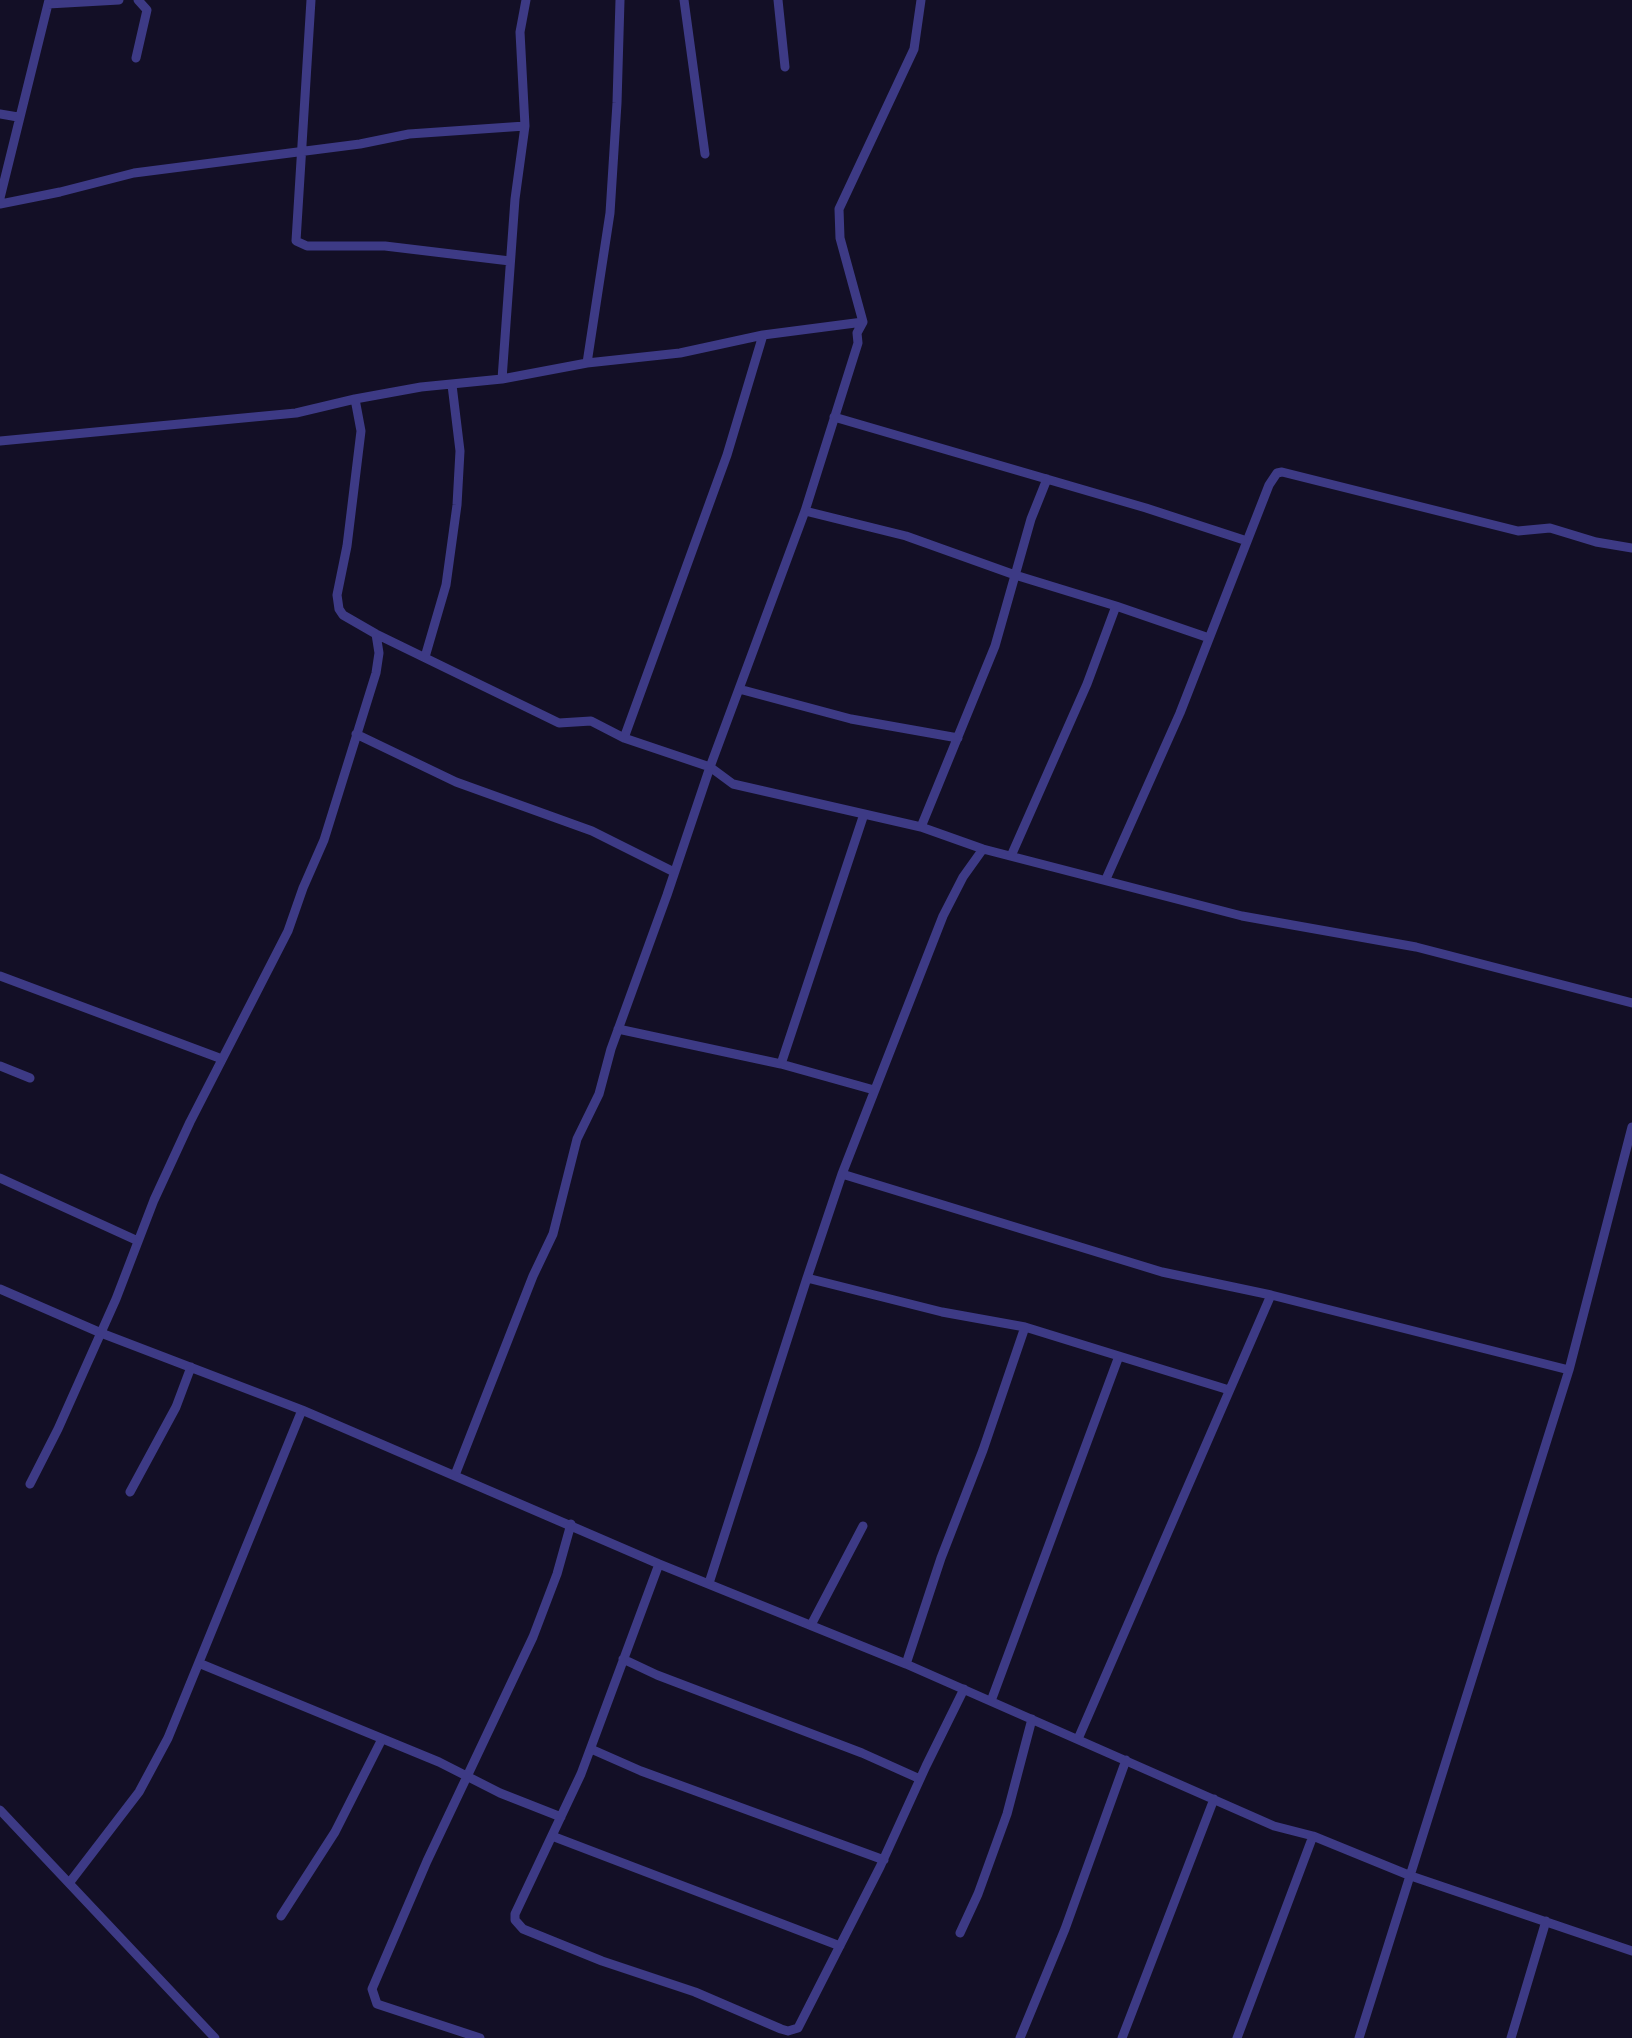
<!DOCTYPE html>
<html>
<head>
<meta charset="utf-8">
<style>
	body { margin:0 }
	canvas { display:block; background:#130f26 }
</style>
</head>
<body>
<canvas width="1632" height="2038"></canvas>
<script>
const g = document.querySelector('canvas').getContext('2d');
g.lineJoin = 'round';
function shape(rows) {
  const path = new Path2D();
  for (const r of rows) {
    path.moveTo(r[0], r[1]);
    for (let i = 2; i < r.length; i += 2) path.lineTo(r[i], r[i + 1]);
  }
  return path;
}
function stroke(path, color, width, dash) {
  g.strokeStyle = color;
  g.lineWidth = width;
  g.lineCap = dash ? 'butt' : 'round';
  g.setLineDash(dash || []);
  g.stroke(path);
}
stroke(shape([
	[311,0,296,241,307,246,385,246,510,261],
	[684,0,705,154],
	[778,0,785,67],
	[48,4,119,0],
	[136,58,147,10,138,0],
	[0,114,18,117],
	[0,198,49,0],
	[0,204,60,192,134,173,360,144,409,134,525,126],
	[587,363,610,213,617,103,620,0],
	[502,379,515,199,525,126,520,32,526,0],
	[355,399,421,387,502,379,587,363,680,353,763,335,863,322],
	[834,417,1146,508,1247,541],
	[0,441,296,413,355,399,361,431,347,546,337,595,339,609,343,615,376,634,559,723,591,721,624,738,710,767,733,784,921,827,983,849,1242,916,1416,947,1632,1003],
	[805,511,906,536,1015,575,1116,606,1209,638],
	[425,657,446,585,457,505,460,451,452,385],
	[739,689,851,719,958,738],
	[356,734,456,782,592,831,674,872],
	[624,738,727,455,763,335],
	[921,827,995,646,1031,519,1047,479],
	[983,849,963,877,943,916,842,1174,807,1278,942,1312,1025,1327,1229,1390],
	[1011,856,1087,684,1116,606],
	[1106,879,1180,713,1269,485,1277,473,1282,472,1518,531,1550,528,1596,542,1632,548],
	[0,976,222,1059],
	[618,1029,781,1064,874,1090],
	[781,1064,864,814],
	[0,1066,30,1078],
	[842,1174,1162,1272,1271,1295],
	[0,1178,138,1241],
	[0,1289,101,1333,302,1410,659,1564,906,1664,1274,1826,1313,1836,1411,1876,1632,1951],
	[455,1475,533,1276,553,1234,577,1139,599,1094,611,1049,667,895,710,767,805,511,858,343,857,333,863,322,840,238,839,209,914,49,921,0],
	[30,1484,58,1429,116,1299,154,1200,190,1122,288,931,303,888,324,840,376,673,379,653,376,634],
	[130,1492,176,1407,191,1367],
	[659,1564,581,1774,515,1914,515,1920,523,1929,602,1961,695,1992,781,2029,788,2031,798,2028,880,1867,926,1766,964,1689],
	[709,1583,807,1278],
	[811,1625,863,1526],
	[623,1659,657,1675,862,1753,920,1779],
	[201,1664,439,1762,500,1793,561,1817],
	[906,1664,941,1558,983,1450,1025,1327],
	[991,1701,1119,1356],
	[1078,1739,1271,1295,1569,1370],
	[591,1749,641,1771,884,1860],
	[0,1810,215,2038],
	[552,1836,840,1946],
	[70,1882,139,1792,168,1738,302,1410],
	[281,1916,335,1832,382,1739],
	[960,1933,978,1894,1007,1814,1032,1719],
	[480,2038,377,2004,372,1989,427,1861,533,1637,557,1574,571,1524],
	[1020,2038,1065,1929,1126,1760],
	[1122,2038,1214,1799],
	[1237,2038,1313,1836],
	[1359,2038,1569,1370,1632,1127],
	[1511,2038,1546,1921]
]), '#3d3a85', 9);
</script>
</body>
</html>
